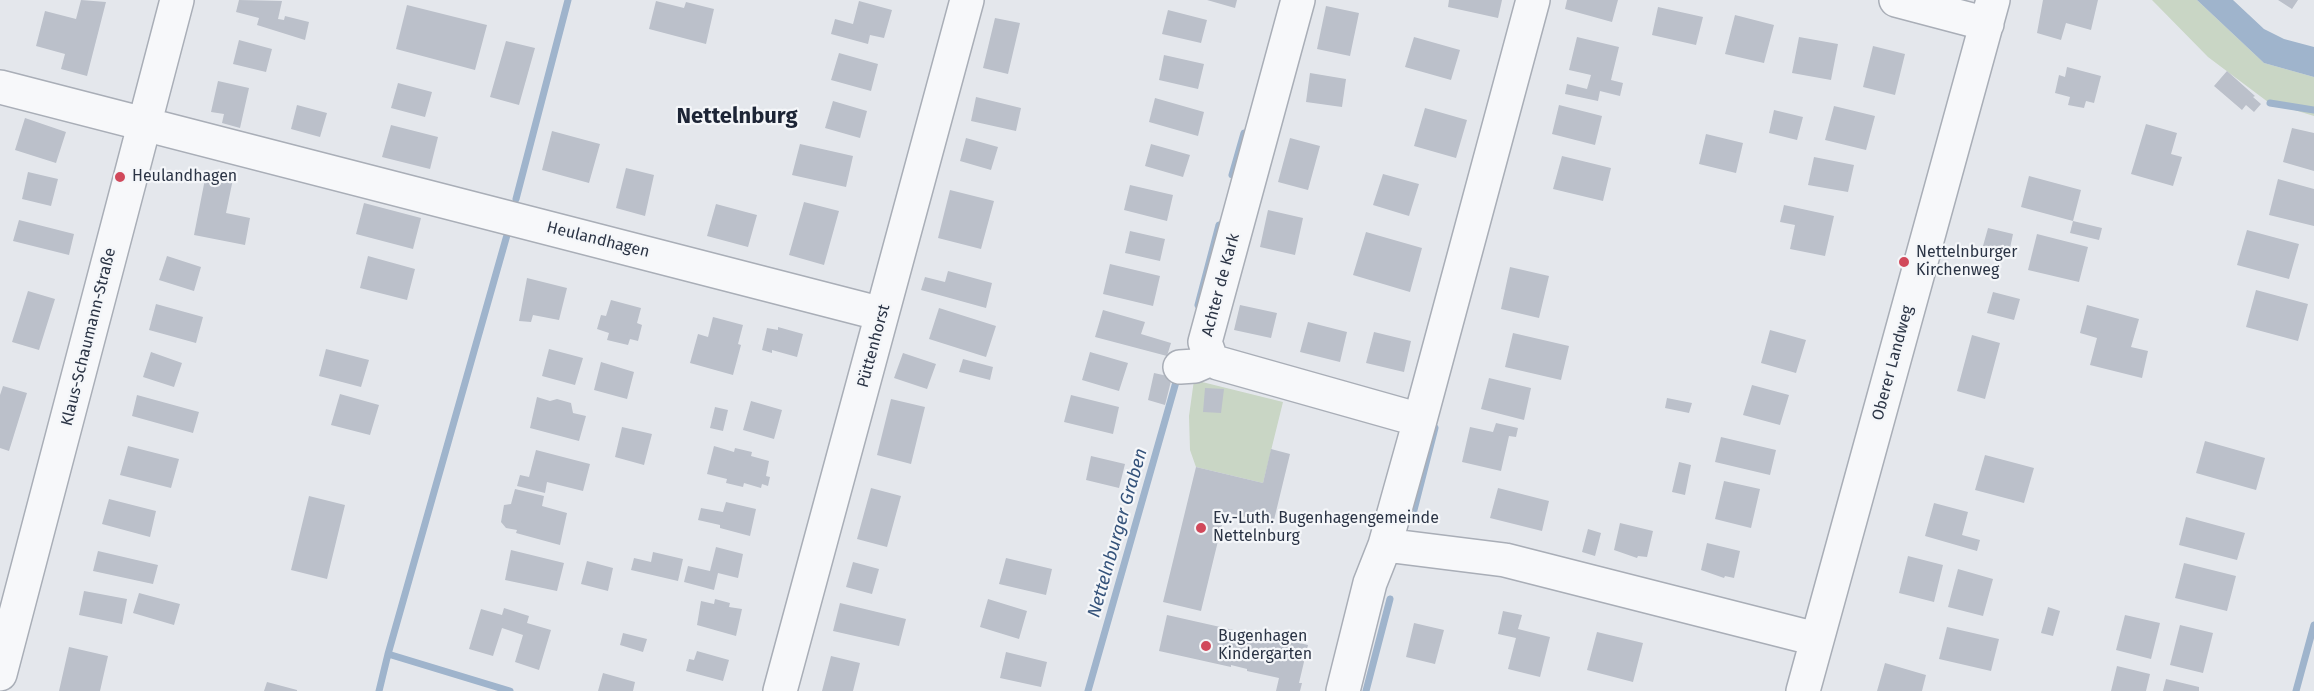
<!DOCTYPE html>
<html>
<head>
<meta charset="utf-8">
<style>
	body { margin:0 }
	canvas { display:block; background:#e4e7ec }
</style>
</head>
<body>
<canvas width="2314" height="691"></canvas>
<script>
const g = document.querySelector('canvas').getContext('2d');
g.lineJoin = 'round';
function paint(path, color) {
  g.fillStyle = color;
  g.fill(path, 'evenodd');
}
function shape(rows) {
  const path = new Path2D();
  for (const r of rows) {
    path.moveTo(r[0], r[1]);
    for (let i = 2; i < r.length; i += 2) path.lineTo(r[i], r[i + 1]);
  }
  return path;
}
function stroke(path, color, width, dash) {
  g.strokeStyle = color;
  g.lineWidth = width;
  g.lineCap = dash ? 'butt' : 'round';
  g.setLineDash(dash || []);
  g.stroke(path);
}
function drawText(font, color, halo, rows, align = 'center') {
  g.font = font + ' "Fira Sans",sans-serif';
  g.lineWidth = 4.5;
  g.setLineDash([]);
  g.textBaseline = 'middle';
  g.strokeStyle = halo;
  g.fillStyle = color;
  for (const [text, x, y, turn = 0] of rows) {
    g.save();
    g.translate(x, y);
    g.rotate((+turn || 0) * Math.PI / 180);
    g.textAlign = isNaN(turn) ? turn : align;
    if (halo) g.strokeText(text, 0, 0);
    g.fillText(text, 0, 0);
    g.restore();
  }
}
paint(shape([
	[2152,0,2197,0,2264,63,2314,77,2314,116,2268,102,2208,57],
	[1194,380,1283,402,1263,483,1196,467,1190,450,1189,416]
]), '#c9d6c5');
paint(shape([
	[2197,0,2233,0,2264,29,2284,39,2314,47,2314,77,2264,63]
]), '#9fb4cc');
stroke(shape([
	[2270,103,2314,110],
	[1232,175,1244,133],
	[516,199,568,0],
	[1198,305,1219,225],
	[1413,514,1435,428],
	[388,654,507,235],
	[379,691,388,654,510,691],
	[1088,691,1176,382],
	[1366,691,1390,599],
	[2296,691,2314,625]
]), '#9fb4cc', 7);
paint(shape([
	[81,0,106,2,87,76,61,69,65,54,36,46,45,11,76,19],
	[239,0,282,1,278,19,284,20,285,16,309,22,305,40,257,25,259,18,236,12],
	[1207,0,1237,0,1235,8],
	[1449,0,1502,0,1498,18,1448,7],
	[1567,0,1618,0,1612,22,1565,9],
	[2043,0,2098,0,2091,30,2066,23,2061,40,2037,33],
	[2278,0,2298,0,2292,9],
	[656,1,684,8,686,2,714,9,706,44,649,29],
	[859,1,892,10,884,38,870,35,868,44,831,34,835,19,853,24],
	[407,5,487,25,475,70,396,49],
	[1326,6,1359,13,1350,56,1317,49],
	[1658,7,1703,17,1696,45,1652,35],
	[1168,10,1207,20,1201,43,1162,34],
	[1735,15,1774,25,1764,63,1725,54],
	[995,18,1020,23,1008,74,983,68],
	[1414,37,1460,50,1451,80,1405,67],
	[1577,37,1619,47,1611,80,1623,83,1620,96,1600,91,1598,101,1565,94,1567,84,1587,89,1591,75,1569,70],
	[1799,37,1838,44,1831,80,1792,73],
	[239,40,272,49,266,72,233,64],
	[506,41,535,48,519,105,490,97],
	[1873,46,1905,54,1895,95,1863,87],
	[839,53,878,64,871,91,831,80],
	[1164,55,1204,64,1198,89,1159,80],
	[2067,67,2101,76,2094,103,2086,101,2084,108,2068,105,2070,97,2055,93,2059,75,2065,77],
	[2227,71,2255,96,2253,97,2261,104,2254,112,2246,105,2242,110,2214,86],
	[1310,73,1346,79,1342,107,1306,102],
	[218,81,249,88,240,128,222,123,224,114,211,112],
	[398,83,432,92,425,117,391,108],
	[976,97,1021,108,1016,131,971,121],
	[1155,98,1204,112,1198,136,1149,122],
	[833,101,867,111,860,138,825,128],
	[297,105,327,113,320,137,291,129],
	[1559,105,1602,116,1595,145,1552,134],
	[1834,106,1875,116,1866,150,1825,140],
	[1425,108,1467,120,1456,158,1414,146],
	[1774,110,1803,117,1797,140,1769,133],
	[25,118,66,132,56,163,15,150],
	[2146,124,2177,133,2171,154,2182,157,2173,186,2131,174],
	[391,125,438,137,430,169,382,157],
	[2292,128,2314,133,2314,171,2283,162],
	[552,131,600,144,589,183,542,170],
	[1706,134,1743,143,1736,173,1699,164],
	[966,138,998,147,991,170,960,161],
	[1290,138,1320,146,1308,190,1278,182],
	[800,144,853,156,846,187,792,175],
	[1151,144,1190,155,1183,177,1145,166],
	[1562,156,1611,168,1603,201,1553,189],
	[1814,157,1854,165,1848,192,1808,185],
	[626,168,654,175,645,216,616,208],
	[28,172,58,179,51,206,22,199],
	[206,174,233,179,226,213,250,218,245,245,194,235],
	[1383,174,1419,184,1409,216,1373,205],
	[2029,176,2081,190,2073,221,2021,207],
	[2278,179,2314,189,2314,226,2269,215],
	[1130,185,1173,195,1167,221,1124,210],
	[950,190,994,201,981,249,938,238],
	[804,202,839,211,824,265,789,255],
	[364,203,421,218,413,249,356,234],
	[716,204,757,215,748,247,707,236],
	[1784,205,1834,216,1825,256,1790,249,1795,225,1780,222],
	[1268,210,1303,218,1295,255,1260,247],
	[19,220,74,234,69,255,13,241],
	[2073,221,2102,228,2099,240,2070,233],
	[1988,228,2013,234,2009,253,1983,246],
	[2247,230,2299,244,2289,279,2237,265],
	[1130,231,1165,239,1160,261,1125,253],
	[1366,232,1422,248,1410,292,1353,275],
	[2037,234,2088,247,2079,282,2028,270],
	[167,256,201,267,194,291,159,280],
	[368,256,415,269,407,300,360,288],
	[1110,264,1160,276,1153,306,1103,294],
	[1510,267,1549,276,1539,318,1501,309],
	[948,271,992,283,986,308,921,290,925,277,945,282],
	[527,278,567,288,559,320,533,315,531,322,519,321],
	[2256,290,2308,304,2298,341,2246,327],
	[28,291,55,299,39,350,12,342],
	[1993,292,2020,299,2014,320,1987,313],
	[611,300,641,308,637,323,642,325,638,341,630,339,628,345,607,340,609,333,597,329,601,315,606,316],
	[156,304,203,317,196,343,149,330],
	[1240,305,1277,313,1271,338,1234,330],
	[2087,305,2139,319,2131,347,2148,351,2142,378,2090,365,2097,338,2080,333],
	[939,308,996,326,986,357,929,339],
	[1103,310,1145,322,1141,334,1171,343,1167,356,1095,337],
	[713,317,743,325,738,344,741,345,733,375,690,363,698,334,708,337],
	[1308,322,1347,332,1340,362,1300,352],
	[778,327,803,334,797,357,772,350,772,353,762,350,767,328,778,330],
	[1770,330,1806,340,1796,373,1761,363],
	[1374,332,1411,341,1404,372,1366,363],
	[1513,333,1569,346,1561,380,1505,367],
	[1972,335,2000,343,1985,399,1957,391],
	[326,349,369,360,361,387,319,376],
	[549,349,583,358,575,385,542,376],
	[151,352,182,363,174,387,143,377],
	[1090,352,1128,363,1119,391,1082,380],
	[903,353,936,364,927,389,894,378],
	[963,359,993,367,990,380,959,372],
	[601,362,634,372,627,399,594,390],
	[1154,373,1172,377,1165,405,1148,400],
	[1489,378,1531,388,1524,420,1481,409],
	[1752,385,1789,395,1780,425,1743,415],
	[3,386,27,393,9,451,0,448,0,395],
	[1205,388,1224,389,1221,413,1203,412],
	[340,394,379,405,370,435,331,425],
	[137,395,199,412,193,433,132,416],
	[1071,395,1119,407,1113,434,1064,422],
	[537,397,550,401,557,399,571,403,573,413,586,416,579,441,530,428],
	[1667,398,1692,403,1689,413,1665,408],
	[891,399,925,407,911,464,877,455],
	[751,401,782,410,774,439,743,430],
	[715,407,728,410,723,431,710,428],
	[1496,423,1518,428,1516,437,1509,436,1501,471,1462,462,1470,427,1493,432],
	[622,427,652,434,644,465,615,457],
	[1721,437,1776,450,1770,475,1715,462],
	[2205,441,2265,458,2256,490,2196,473],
	[128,446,179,459,171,488,120,475],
	[714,446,734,452,735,448,752,452,751,456,769,461,766,476,770,477,768,486,762,484,761,488,744,483,743,487,726,483,727,479,707,474],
	[1271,449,1290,454,1273,524,1225,512,1201,611,1163,602,1196,467,1263,483],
	[536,450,590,464,583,491,547,482,545,493,517,486,520,475,529,477],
	[1985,455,2034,468,2024,503,1975,490],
	[1091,456,1125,464,1119,488,1086,480],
	[1679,462,1691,465,1685,495,1672,492],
	[1724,481,1760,489,1751,528,1715,519],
	[871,488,901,496,887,547,857,539],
	[1498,488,1549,501,1542,531,1490,518],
	[515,489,544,496,542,506,567,513,560,545,516,533,517,530,506,528,501,522,504,505,511,504],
	[309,496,345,505,327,579,291,570],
	[109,499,156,511,150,537,102,524],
	[726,502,756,509,750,536,720,528,720,525,698,520,701,508,723,512],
	[1934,503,1968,512,1962,535,1980,540,1977,551,1925,536],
	[2186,517,2245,533,2237,560,2179,545],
	[1620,523,1653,531,1647,557,1638,556,1637,558,1614,550],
	[1588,529,1601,533,1595,556,1582,552],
	[1707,543,1740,551,1734,578,1725,576,1724,578,1701,570],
	[716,547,743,554,738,578,718,573,714,590,684,582,688,566,710,571],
	[511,550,564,563,557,591,505,580],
	[98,551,158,565,153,584,93,571],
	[653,552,683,559,678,581,631,570,634,558,651,562],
	[1908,556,1943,565,1934,602,1899,593],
	[1006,558,1052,569,1046,595,999,584],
	[587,561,613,568,608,591,581,584],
	[853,562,879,569,872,594,846,587],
	[2184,563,2236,576,2227,611,2175,598],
	[1958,569,1993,579,1983,616,1948,607],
	[84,591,127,599,122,624,79,615],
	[139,593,180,604,174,625,133,613],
	[715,599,730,603,729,607,742,609,736,636,697,625,701,601,714,604],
	[988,599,1027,611,1019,639,980,627],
	[840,603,906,619,899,646,833,631],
	[2048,607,2060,611,2053,636,2041,633],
	[504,608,529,616,527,623,551,630,539,670,515,662,523,635,502,628,493,656,469,649,481,609,502,615],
	[1503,611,1522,615,1518,629,1550,637,1540,677,1508,669,1516,638,1498,634],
	[1167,615,1238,631,1237,637,1254,641,1255,633,1308,645,1299,683,1302,683,1300,691,1276,691,1279,678,1247,671,1247,669,1231,665,1231,667,1159,651],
	[2125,615,2160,623,2151,659,2116,650],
	[1414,623,1444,630,1435,664,1406,657],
	[2180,625,2213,633,2203,673,2170,665],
	[1947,627,1999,639,1991,671,1939,659],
	[1597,632,1643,643,1633,682,1587,670],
	[623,633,647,639,643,652,620,645],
	[69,647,108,656,100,691,59,691],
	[697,651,729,660,723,681,686,671,689,659,694,660],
	[1006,652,1047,662,1041,687,1000,678],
	[831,656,860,663,853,691,822,691],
	[1885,663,1926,675,1922,691,1877,691],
	[2117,666,2150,674,2146,691,2111,691],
	[603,673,635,682,633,691,598,691],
	[2166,679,2199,687,2199,691,2163,691],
	[267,682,297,690,297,691,264,691]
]), '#bbc0ca');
const minor = shape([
	[1298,0,1205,342,1211,359,1218,363,1420,420,1385,545,1370,583,1343,691],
	[1896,0,1987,24],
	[0,87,882,314],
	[1180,367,1195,366,1211,359],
	[1420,420,1533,0],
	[1385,545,1505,560,1816,639],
	[0,674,177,0],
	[780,691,967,0],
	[1803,691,1993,0]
]);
stroke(minor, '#a9aeb7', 36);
stroke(minor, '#f7f8fa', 33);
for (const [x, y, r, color] of [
	[120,177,6,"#d1495b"],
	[1904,262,6,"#d1495b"],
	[1201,528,6,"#d1495b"],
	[1206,646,6,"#d1495b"]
]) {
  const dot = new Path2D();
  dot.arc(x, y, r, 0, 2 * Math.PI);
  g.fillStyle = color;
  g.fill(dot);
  stroke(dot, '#f4f6f9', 2);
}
drawText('16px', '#2b3445', '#f4f6f9', [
	["Heulandhagen",132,177],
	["Nettelnburger",1916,253],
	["Kirchenweg",1916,271],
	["Ev.-Luth. Bugenhagengemeinde",1213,519],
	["Nettelnburg",1213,537],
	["Bugenhagen",1218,637],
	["Kindergarten",1218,655]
], 'left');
drawText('16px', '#2b3445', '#f4f6f9', [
	["Heulandhagen",598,240,14],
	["Achter de Kark",1221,285,-75],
	["Klaus-Schaumann-Straße",89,337,-76],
	["Püttenhorst",874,346,-75],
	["Oberer Landweg",1893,363,-75]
]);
drawText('italic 18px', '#34527a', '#f4f6f9', [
	["Nettelnburger Graben",1118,533,-74]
]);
drawText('bold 22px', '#1d2536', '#f4f6f9', [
	["Nettelnburg",737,117]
]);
</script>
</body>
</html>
